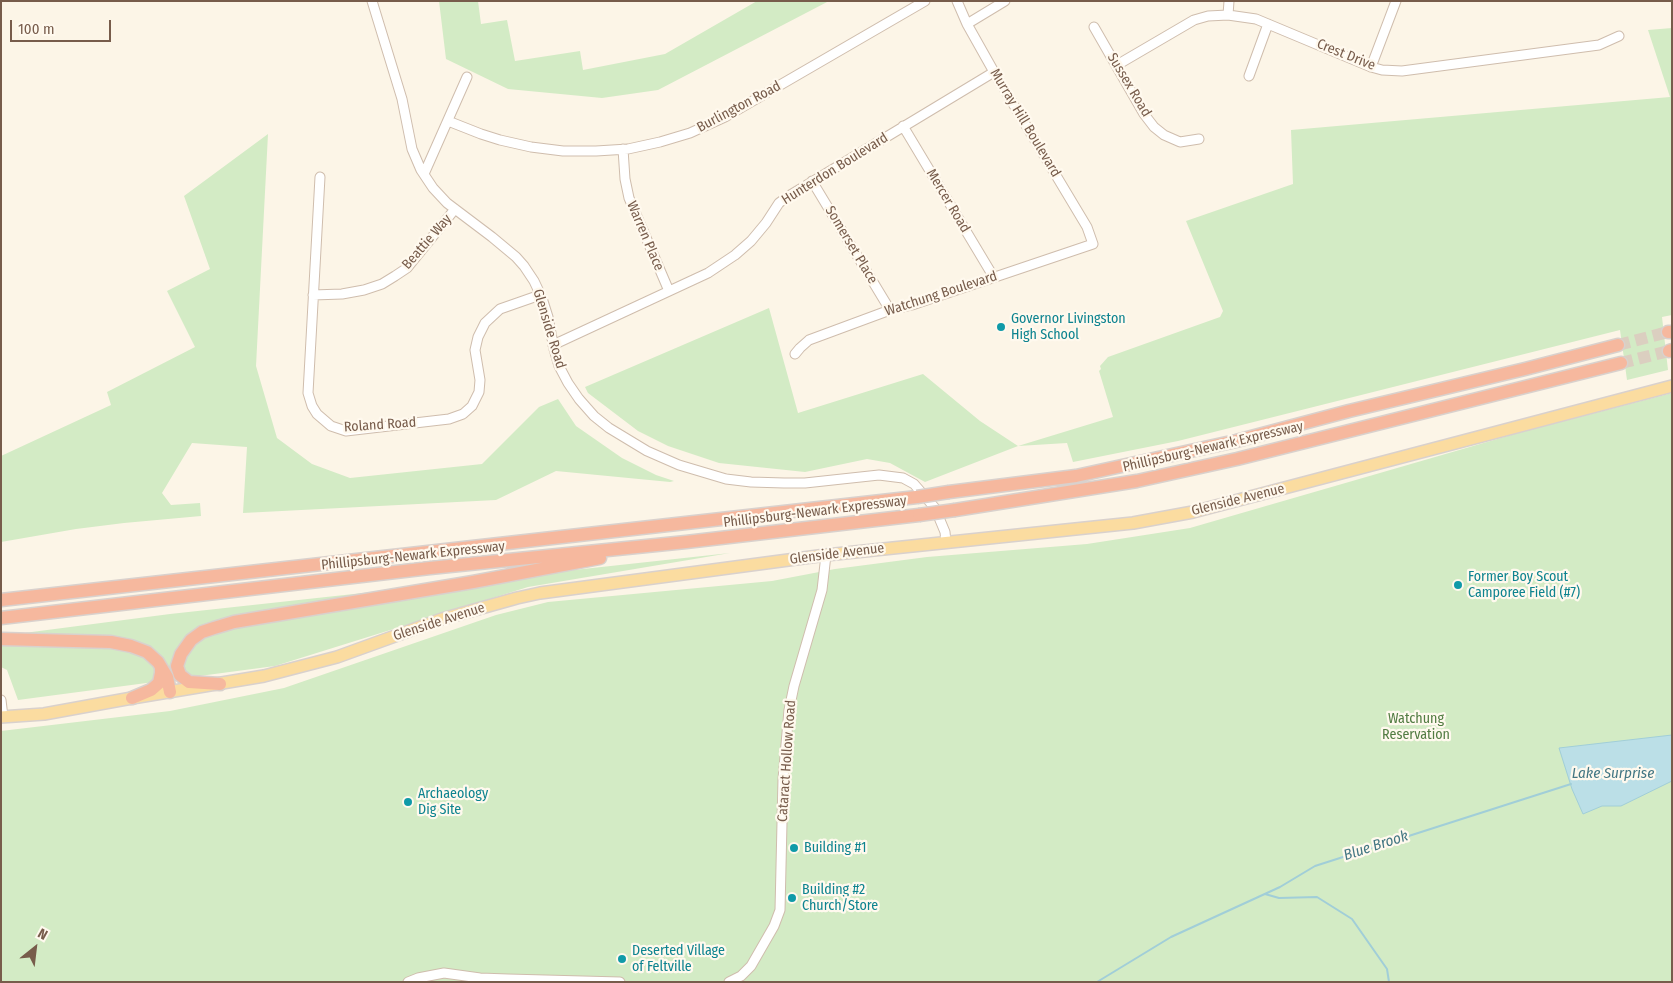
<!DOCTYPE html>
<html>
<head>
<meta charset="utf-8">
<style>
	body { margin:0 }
	#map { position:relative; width:1673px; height:983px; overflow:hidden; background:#fcf5e7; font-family:"Fira Sans Condensed",sans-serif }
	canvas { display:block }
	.frame { position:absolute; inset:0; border:2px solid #775c4b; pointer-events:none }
	.north { position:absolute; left:10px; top:923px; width:50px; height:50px; -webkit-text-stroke:4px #fff9ee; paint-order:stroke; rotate:29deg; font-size:14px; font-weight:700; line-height:20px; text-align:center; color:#775c4b }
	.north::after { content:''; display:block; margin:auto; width:18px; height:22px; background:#775c4b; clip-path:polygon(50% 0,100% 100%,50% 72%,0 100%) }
	.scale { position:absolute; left:10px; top:20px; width:101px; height:22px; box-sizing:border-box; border:2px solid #775c4b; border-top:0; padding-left:6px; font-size:15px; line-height:18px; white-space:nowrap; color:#775c4b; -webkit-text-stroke:4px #fff9ee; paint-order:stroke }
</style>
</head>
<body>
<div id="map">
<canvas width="1673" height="983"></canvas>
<div class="frame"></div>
<div class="north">N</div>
<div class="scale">100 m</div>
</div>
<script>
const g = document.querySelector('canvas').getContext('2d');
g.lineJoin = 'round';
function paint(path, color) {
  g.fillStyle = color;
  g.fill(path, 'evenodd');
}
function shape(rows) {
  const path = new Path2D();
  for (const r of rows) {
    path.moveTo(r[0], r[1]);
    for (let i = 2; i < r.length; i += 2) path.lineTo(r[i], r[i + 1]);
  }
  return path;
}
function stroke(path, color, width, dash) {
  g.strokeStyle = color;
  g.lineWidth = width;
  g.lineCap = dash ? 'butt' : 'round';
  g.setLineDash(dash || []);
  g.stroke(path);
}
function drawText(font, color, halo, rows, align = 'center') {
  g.font = font + ' "Fira Sans Condensed",sans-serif';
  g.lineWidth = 4.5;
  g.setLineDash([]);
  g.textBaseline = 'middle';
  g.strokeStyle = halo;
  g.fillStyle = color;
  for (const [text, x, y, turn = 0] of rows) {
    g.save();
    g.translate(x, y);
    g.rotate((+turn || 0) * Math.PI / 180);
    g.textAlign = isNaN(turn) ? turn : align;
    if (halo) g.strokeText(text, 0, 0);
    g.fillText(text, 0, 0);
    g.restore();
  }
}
paint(shape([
	[439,1,478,1,481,24,507,20,515,61,580,51,583,70,665,54,757,1,829,1,658,90,602,98,508,89,446,59],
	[1672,28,1672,315,1662,317,1668,370,1627,380,1620,330,1178,441,1073,462,1067,443,1018,446,925,482,890,463,867,459,805,472,719,463,668,446,638,431,588,393,585,387,769,308,798,413,923,374,980,421,1018,446,1113,417,1099,371,1101,369,1100,366,1108,357,1220,317,1223,311,1186,221,1293,184,1291,130,1670,97,1648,30],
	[268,134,256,366,277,438,312,464,350,478,482,464,539,407,558,399,576,426,622,458,656,475,674,481,670,482,556,471,496,500,243,513,247,447,192,443,162,493,171,505,200,503,201,516,124,523,76,529,1,542,1,456,111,405,107,392,195,347,167,291,210,269,184,196],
	[1672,393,1672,982,1,982,1,731,170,711,284,688,496,615,548,602,772,581,835,569,927,557,1087,544,1190,528,1518,433],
	[730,553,528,587,275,666,18,700,7,670,1,667,1,636,170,614]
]), '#d3ebc5');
const water = shape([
	[1672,735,1672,781,1621,806,1602,806,1583,814,1572,789,1559,748,1672,735]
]);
paint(water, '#bbdfe7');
stroke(water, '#a1ced8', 1);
stroke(shape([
	[1265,894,1279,898,1317,897,1352,919,1387,969,1389,982],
	[1097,982,1171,937,1280,887,1315,866,1571,784]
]), '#a1ced8', 2);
stroke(shape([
	[1618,345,1668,332],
	[1621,363,1669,351]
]), '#dbcfc0', 12, [12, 6]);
const minor = shape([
	[372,1,402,99,412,149,421,170,433,188,447,203,492,237,516,257,524,266,534,281,542,298,548,317,554,349,559,366,568,383,579,399,594,416,609,428,647,451,679,465,726,479,751,482,784,483,805,483,879,475,903,478,914,484,935,508,945,532,946,542],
	[1228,15,1229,1],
	[967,24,1005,1],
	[1094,27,1144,114,1154,127,1164,135,1180,142,1199,139],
	[1117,65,1194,20,1208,16,1228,15,1256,19,1371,67,1382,70,1402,71,1599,45,1619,36],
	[1371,67,1396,1],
	[1249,76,1268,24],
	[448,121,481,134,500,140,531,147,563,151,596,151,628,149,660,142,690,133,725,117,925,1],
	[903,126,993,276],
	[623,149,625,179,629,198,669,291],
	[424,174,467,77],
	[320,177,308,393,312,406,317,414,331,426,346,431,449,419,463,414,472,406,479,392,480,380,475,350,478,337,485,323,500,309,540,295],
	[812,181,890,310],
	[313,295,342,294,364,290,382,284,395,276,407,268,455,209],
	[553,345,708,273,735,255,751,241,766,223,779,203,787,197,994,72],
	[795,354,800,348,809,340,890,310,912,305,1093,244,1087,227,994,72,967,24,957,1],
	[1,700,3,717],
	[408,982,418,978,444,973,480,978,508,979,620,982],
	[729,982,741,976,751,966,774,926,780,910,783,779,789,710,794,686,822,590,826,555]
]);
const major = shape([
	[1,717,44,714,132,698,264,676,337,657,442,619,517,598,540,593,826,555,1133,523,1193,512,1672,386]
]);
const highway = shape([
	[1668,332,1672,332],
	[1669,351,1672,350],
	[949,492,1076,476,1236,441,1349,411,1525,369,1618,345],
	[955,510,1137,481,1237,459,1621,363],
	[1,600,917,497],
	[1,618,430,568,686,542,919,515],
	[1,639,111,642,131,646,147,652,158,662,167,677,170,692],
	[220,684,189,682,180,675,177,666,181,654,191,640,202,632,214,628,234,622,473,582,600,558],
	[132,698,151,690,159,683,161,673,161,667]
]);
stroke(minor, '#cfbdad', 11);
stroke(major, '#d9d1cd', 14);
stroke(highway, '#d9d1cd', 15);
stroke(minor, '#fff', 9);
stroke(major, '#fbdca0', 11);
stroke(highway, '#f6b89e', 12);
const highwayBridge = shape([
	[917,497,949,492],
	[919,515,955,510]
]);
stroke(highwayBridge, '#d9d1cd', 15, []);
stroke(highwayBridge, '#f6b89e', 12);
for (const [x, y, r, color] of [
	[1001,327,5,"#0f9aa8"],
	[1458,585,5,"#0f9aa8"],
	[408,802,5,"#0f9aa8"],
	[794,848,5,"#0f9aa8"],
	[792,898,5,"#0f9aa8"],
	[622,959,5,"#0f9aa8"]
]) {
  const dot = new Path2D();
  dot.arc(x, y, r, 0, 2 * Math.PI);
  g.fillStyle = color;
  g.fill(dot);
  stroke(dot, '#fff9ee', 2);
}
drawText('14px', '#775c4b', '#fff9ee', [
	["Crest Drive",1346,55,22],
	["Sussex Road",1129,85,59],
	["Burlington Road",739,107,-28],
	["Murray Hill Boulevard",1025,123,59],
	["Hunterdon Boulevard",835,169,-32],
	["Mercer Road",948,201,59],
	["Warren Place",645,236,67],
	["Beattie Way",427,242,-49],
	["Somerset Place",851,245,59],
	["Watchung Boulevard",941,294,-18],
	["Glenside Road",549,329,73],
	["Roland Road",380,425,-4],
	["Phillipsburg-Newark Expressway",1213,447,-13],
	["Glenside Avenue",1238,500,-14],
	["Phillipsburg-Newark Expressway",815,512,-7],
	["Glenside Avenue",837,554,-7],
	["Phillipsburg-Newark Expressway",413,556,-6],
	["Glenside Avenue",439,622,-18],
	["Cataract Hollow Road",787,761,-86]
]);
drawText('14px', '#0d838f', '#fff9ee', [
	["Governor Livingston",1011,319],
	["High School",1011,335],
	["Former Boy Scout",1468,577],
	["Camporee Field (#7)",1468,593],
	["Archaeology",418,794],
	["Dig Site",418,810],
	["Building #1",804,848],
	["Building #2",802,890],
	["Church/Store",802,906],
	["Deserted Village",632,951],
	["of Feltville",632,967]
], 'left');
drawText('14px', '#527c42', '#fff9ee', [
	["Watchung",1416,719],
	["Reservation",1416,735]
]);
drawText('italic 15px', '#427683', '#fff9ee', [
	["Lake Surprise",1613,774],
	["Blue Brook",1376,846,-18]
]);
</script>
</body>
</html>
